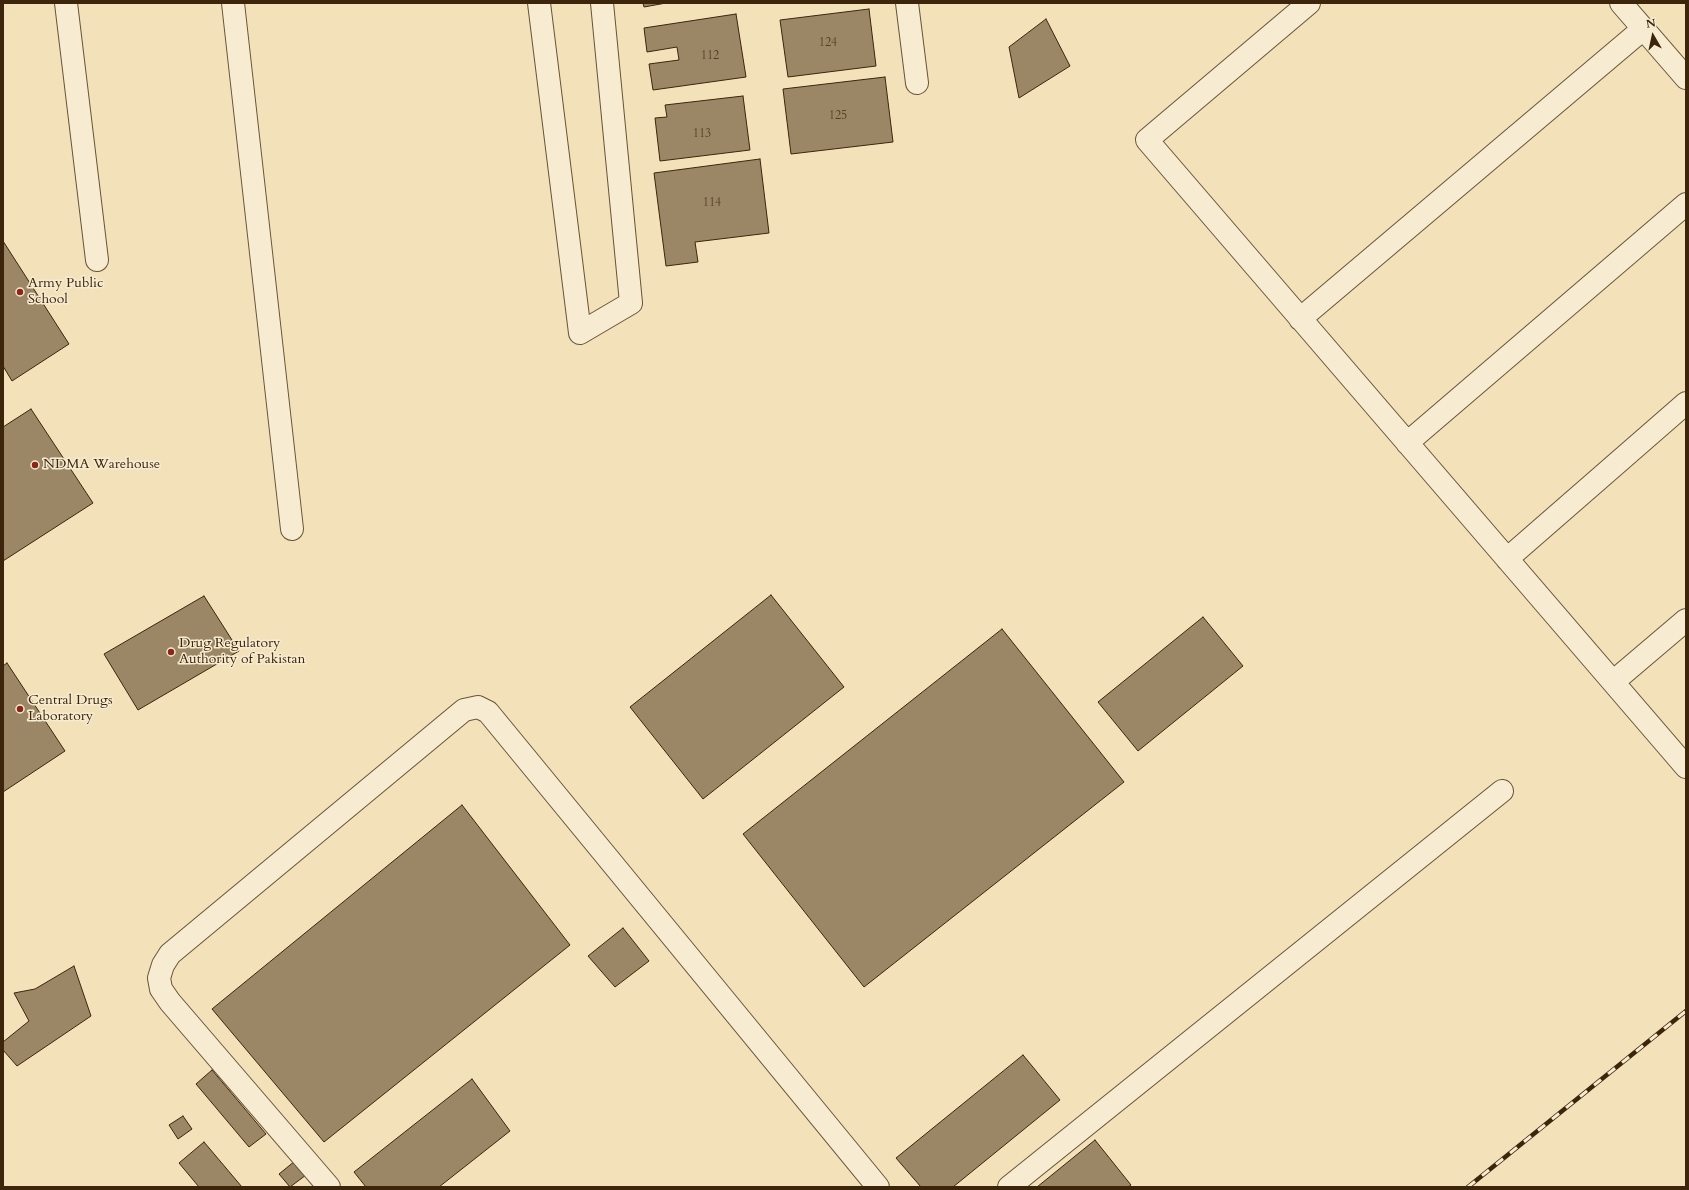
<!DOCTYPE html>
<html>
<head>
<meta charset="utf-8">
<style>
	body { margin:0 }
	#map { position:relative; width:1689px; height:1190px; overflow:hidden; background:#f3e1ba; font-family:Cardo,serif }
	canvas { display:block }
	.frame { position:absolute; inset:0; border:4px solid #3c250a; pointer-events:none }
	.north { position:absolute; left:1633px; top:16px; width:40px; height:40px; -webkit-text-stroke:3px #f7ecd2; paint-order:stroke; rotate:351deg; font-size:11px; font-weight:700; line-height:16px; text-align:center; color:#3c250a }
	.north::after { content:''; display:block; margin:auto; width:14px; height:18px; background:#3c250a; clip-path:polygon(50% 0,100% 100%,50% 72%,0 100%) }
</style>
</head>
<body>
<div id="map">
<canvas width="1689" height="1190"></canvas>
<div class="frame"></div>
<div class="north">N</div>
</div>
<script>
const g = document.querySelector('canvas').getContext('2d');
g.lineJoin = 'round';
function paint(path, color) {
  g.fillStyle = color;
  g.fill(path, 'evenodd');
}
function shape(rows) {
  const path = new Path2D();
  for (const r of rows) {
    path.moveTo(r[0], r[1]);
    for (let i = 2; i < r.length; i += 2) path.lineTo(r[i], r[i + 1]);
  }
  return path;
}
function stroke(path, color, width, dash) {
  g.strokeStyle = color;
  g.lineWidth = width;
  g.lineCap = dash ? 'butt' : 'round';
  g.setLineDash(dash || []);
  g.stroke(path);
}
function drawText(font, color, halo, rows, align = 'center') {
  g.font = font + ' Cardo,serif';
  g.lineWidth = 3;
  g.setLineDash([]);
  g.textBaseline = 'middle';
  g.strokeStyle = halo;
  g.fillStyle = color;
  for (const [text, x, y, turn = 0] of rows) {
    g.save();
    g.translate(x, y);
    g.rotate((+turn || 0) * Math.PI / 180);
    g.textAlign = isNaN(turn) ? turn : align;
    if (halo) g.strokeText(text, 0, 0);
    g.fillText(text, 0, 0);
    g.restore();
  }
}
const building = shape([
	[643,3,666,3,644,7,643,3],
	[869,9,876,66,788,77,780,20,869,9],
	[736,14,746,77,653,90,649,64,679,60,677,47,647,52,644,28,736,14],
	[1046,19,1070,66,1019,98,1009,47,1046,19],
	[885,77,893,142,791,154,783,89,885,77],
	[743,96,750,150,660,161,655,118,667,117,665,105,743,96],
	[760,159,769,233,695,242,698,262,666,266,654,173,760,159],
	[3,241,69,344,12,381,3,366,3,241],
	[31,409,93,503,3,561,3,427,31,409],
	[771,595,844,687,703,799,630,707,771,595],
	[204,596,239,651,138,710,104,654,204,596],
	[1203,617,1243,666,1138,751,1098,702,1203,617],
	[1002,629,1124,782,864,987,743,834,1002,629],
	[7,663,65,751,3,792,3,666,7,663],
	[462,805,570,945,324,1142,212,1009,462,805],
	[623,928,649,961,615,987,588,956,623,928],
	[74,966,91,1016,17,1066,3,1050,3,1042,29,1021,14,993,35,989,74,966],
	[1023,1055,1060,1100,953,1187,921,1187,896,1158,1023,1055],
	[212,1070,266,1134,249,1147,196,1084,212,1070],
	[472,1079,510,1131,439,1187,366,1187,354,1172,472,1079],
	[183,1116,192,1129,178,1139,169,1125,183,1116],
	[1095,1140,1131,1185,1128,1187,1037,1187,1095,1140],
	[204,1142,242,1187,199,1187,179,1163,204,1142],
	[295,1161,306,1175,290,1187,279,1174,295,1161]
]);
paint(building, '#9b8766');
stroke(building, '#3c250a', 1);
const minor = shape([
	[66,3,97,260],
	[233,3,292,529],
	[539,3,580,333,631,303,602,3],
	[907,3,917,83],
	[1309,3,1147,140,1686,767],
	[1621,3,1686,78],
	[1300,319,1643,29],
	[1407,443,1686,204],
	[1507,559,1686,403],
	[1613,682,1686,620],
	[329,1187,170,1002,161,989,159,978,163,965,170,954,464,710,478,707,488,712,878,1187],
	[1009,1187,1502,791]
]);
stroke(minor, '#6a5436', 24);
stroke(minor, '#f7ecd2', 22);
const rail = shape([
	[1468,1187,1686,1011]
]);
stroke(rail, '#3c250a', 4.5);
stroke(rail, '#f7ecd2', 3, [9]);
for (const [x, y, r, color] of [
	[20,292,4,"#8f2418"],
	[35,465,4,"#8f2418"],
	[171,652,4,"#8f2418"],
	[20,709,4,"#8f2418"]
]) {
  const dot = new Path2D();
  dot.arc(x, y, r, 0, 2 * Math.PI);
  g.fillStyle = color;
  g.fill(dot);
  stroke(dot, '#f7ecd2', 1.5);
}
drawText('12px', '#543e21', null, [
	["124",828,43],
	["112",710,56],
	["125",838,116],
	["113",702,134],
	["114",712,203]
]);
drawText('14px', '#3c250a', '#f7ecd2', [
	["Army Public",28,284],
	["School",28,300],
	["NDMA Warehouse",43,465],
	["Drug Regulatory",179,644],
	["Authority of Pakistan",179,660],
	["Central Drugs",28,701],
	["Laboratory",28,717]
], 'left');
</script>
</body>
</html>
